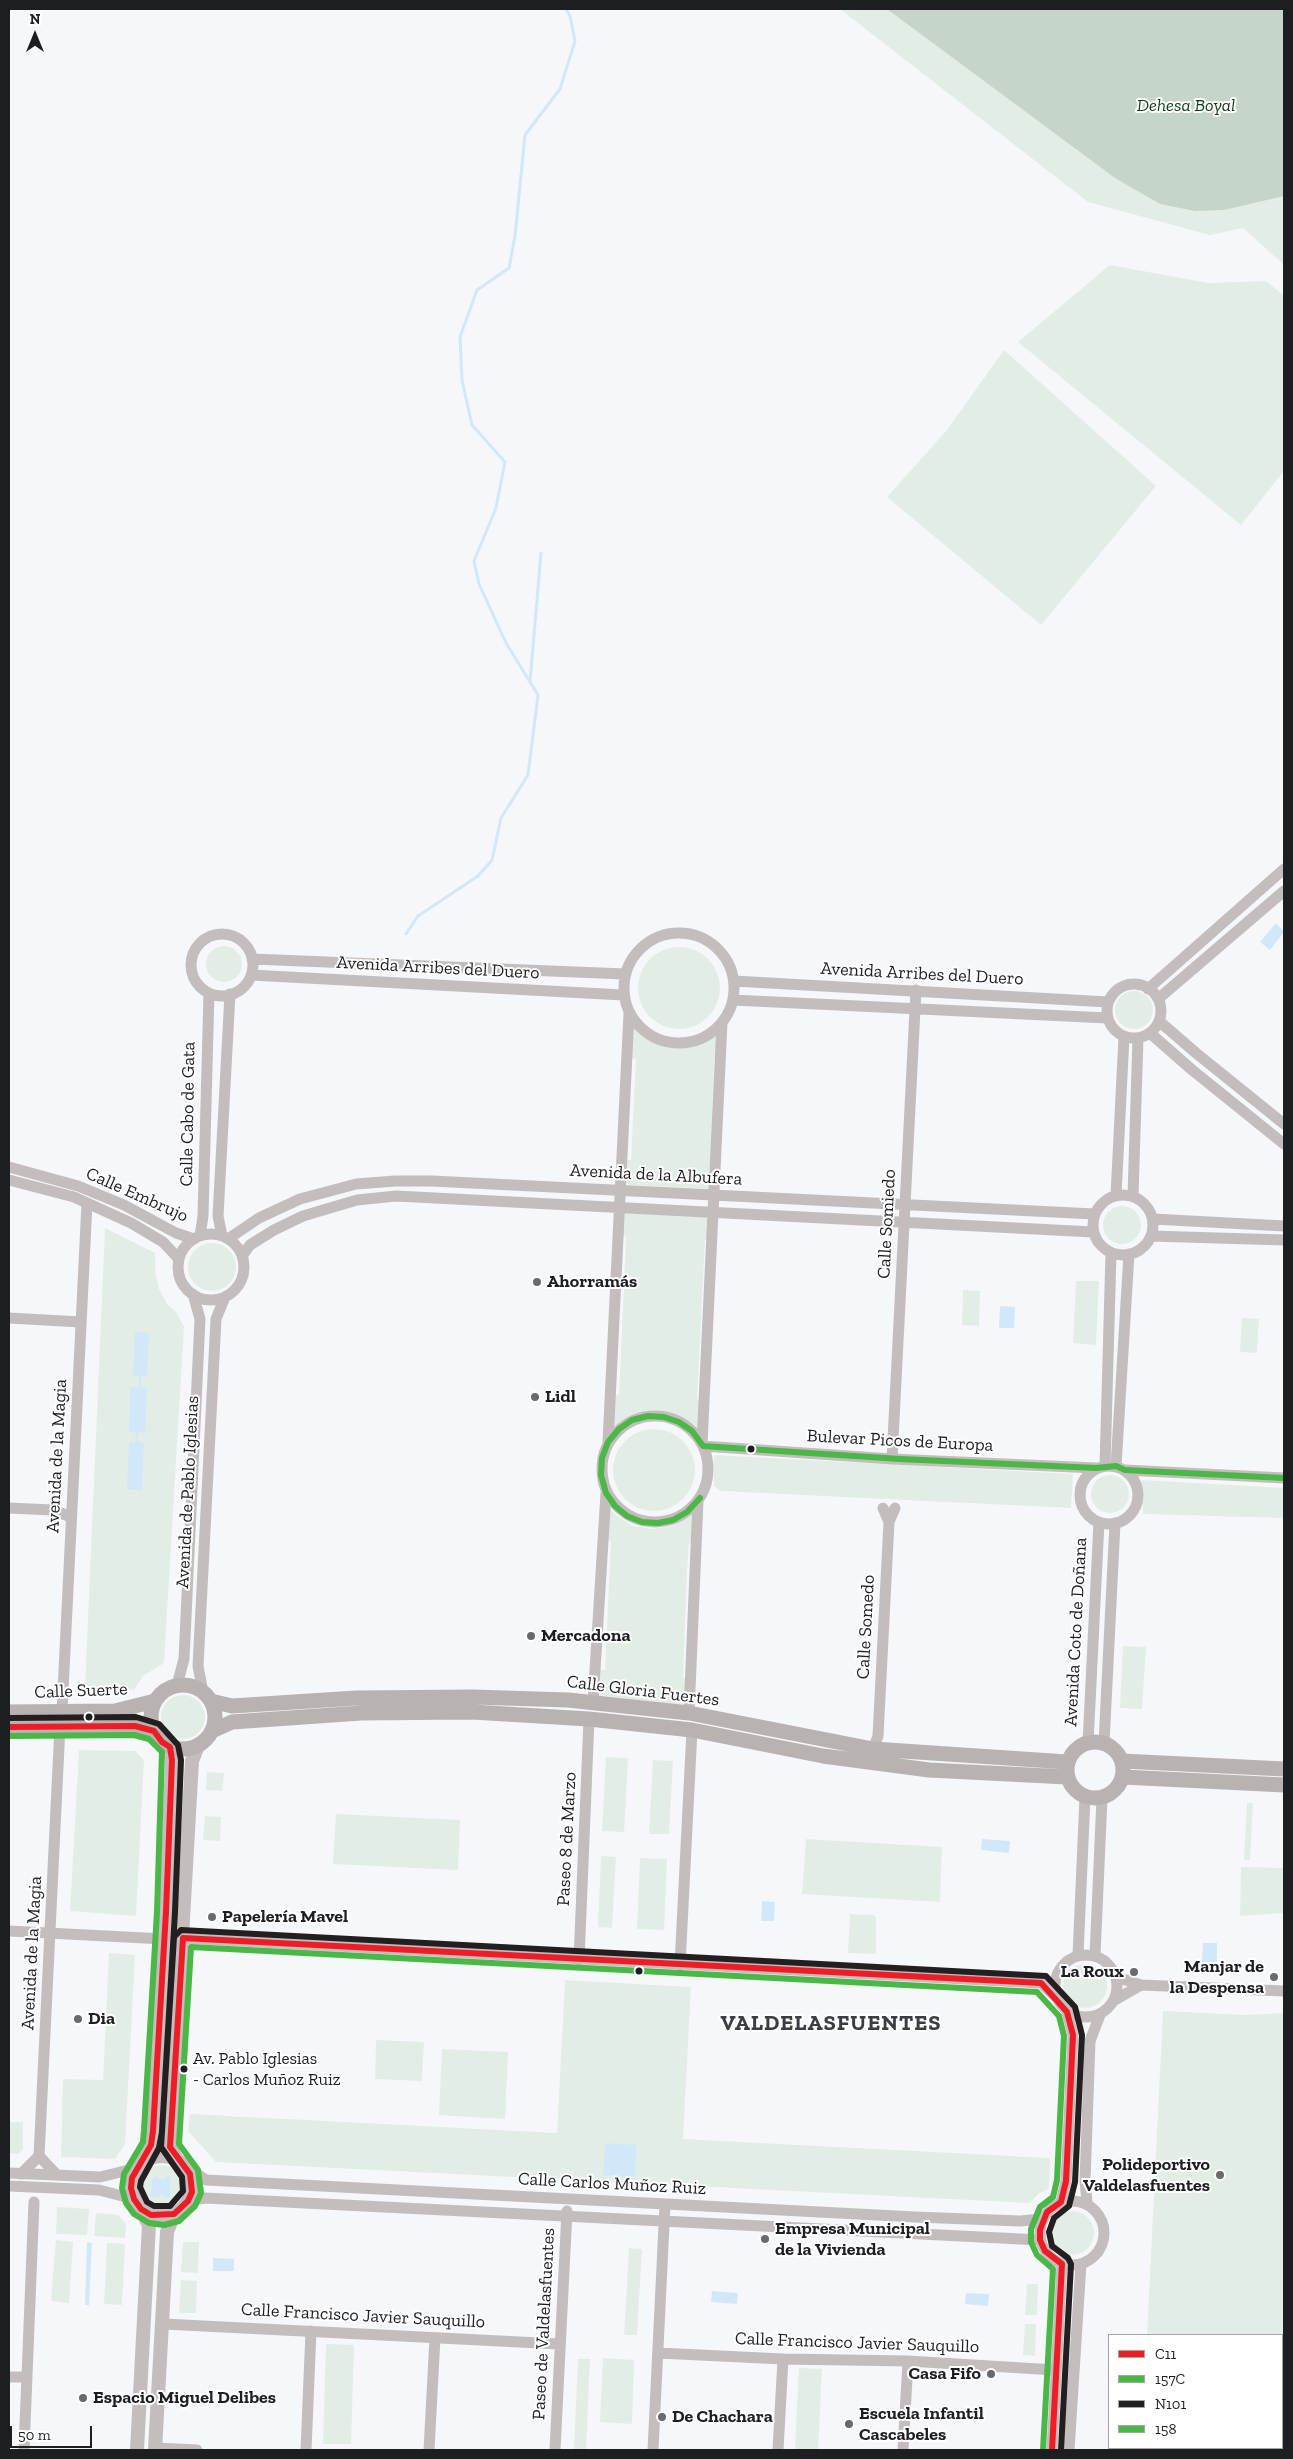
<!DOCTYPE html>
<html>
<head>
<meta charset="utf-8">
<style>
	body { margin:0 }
	#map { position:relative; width:1293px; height:2459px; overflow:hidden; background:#f6f7fb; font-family:"Zilla Slab",serif }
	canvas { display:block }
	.frame { position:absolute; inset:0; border:10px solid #1d1e22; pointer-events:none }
	.legend { position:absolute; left:1108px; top:2334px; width:175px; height:115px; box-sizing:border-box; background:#fff; border:1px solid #a5a5a7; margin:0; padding:6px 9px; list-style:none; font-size:15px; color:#1d1e22 }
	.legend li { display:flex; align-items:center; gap:10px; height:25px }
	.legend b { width:25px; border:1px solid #a5a5a7 }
	.north { position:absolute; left:10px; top:10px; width:50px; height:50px; -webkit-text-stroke:4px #fff; paint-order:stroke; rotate:0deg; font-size:14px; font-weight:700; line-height:20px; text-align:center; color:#1d1e22 }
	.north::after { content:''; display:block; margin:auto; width:18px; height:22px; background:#1d1e22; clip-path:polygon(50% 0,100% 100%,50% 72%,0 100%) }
	.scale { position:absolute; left:10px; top:2426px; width:82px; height:22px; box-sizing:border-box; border:2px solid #1d1e22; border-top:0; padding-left:6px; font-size:15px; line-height:18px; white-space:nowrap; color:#1d1e22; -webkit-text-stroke:4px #fff; paint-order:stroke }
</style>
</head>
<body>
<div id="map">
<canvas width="1293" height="2459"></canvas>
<div class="frame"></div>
<ul class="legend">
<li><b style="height:6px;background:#ee1c25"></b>C11</li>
<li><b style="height:6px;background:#4ab747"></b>157C</li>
<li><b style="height:6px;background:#231f20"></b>N101</li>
<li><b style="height:6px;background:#4ab747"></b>158</li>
</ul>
<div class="north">N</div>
<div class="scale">50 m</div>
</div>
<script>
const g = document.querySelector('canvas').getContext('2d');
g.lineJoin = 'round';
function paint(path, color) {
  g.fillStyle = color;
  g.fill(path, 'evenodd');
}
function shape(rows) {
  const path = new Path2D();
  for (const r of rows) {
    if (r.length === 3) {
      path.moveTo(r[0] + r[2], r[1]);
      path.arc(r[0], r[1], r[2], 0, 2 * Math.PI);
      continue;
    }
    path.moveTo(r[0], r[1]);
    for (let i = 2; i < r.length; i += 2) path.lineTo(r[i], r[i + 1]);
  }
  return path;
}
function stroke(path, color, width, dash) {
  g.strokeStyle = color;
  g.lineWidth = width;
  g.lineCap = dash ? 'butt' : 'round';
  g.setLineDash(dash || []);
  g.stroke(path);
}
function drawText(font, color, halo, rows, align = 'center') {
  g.font = font + ' "Zilla Slab",serif';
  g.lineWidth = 4;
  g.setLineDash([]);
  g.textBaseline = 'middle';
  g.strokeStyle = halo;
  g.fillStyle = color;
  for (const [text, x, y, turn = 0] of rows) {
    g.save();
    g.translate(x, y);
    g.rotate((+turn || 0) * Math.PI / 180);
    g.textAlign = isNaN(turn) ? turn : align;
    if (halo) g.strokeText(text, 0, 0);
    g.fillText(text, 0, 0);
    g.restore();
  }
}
paint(shape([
	[840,9,1284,9,1284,265,1243,228,1210,235,1088,202],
	[1110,265,1208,283,1266,281,1284,296,1284,471,1241,525,1018,342],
	[1004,350,1156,486,1041,625,887,497,947,430],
	[224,964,18],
	[679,988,41],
	[1134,1010,19],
	[633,1026,656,1042,672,1046,692,1045,711,1037,718,1030,714,1062,709,1189,630,1185,626,1182,627,1160,631,1160,636,1059,631,1058],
	[1122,1225,19],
	[625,1212,711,1216,710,1239,705,1240,697,1399,700,1400,699,1431,682,1418,659,1411,636,1414,613,1428,614,1396,619,1395,626,1237,622,1236],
	[105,1228,155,1253,155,1272,159,1289,167,1304,176,1312,184,1327,164,1663,143,1676,134,1690,85,1687],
	[212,1267,24],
	[1076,1281,1099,1281,1096,1345,1073,1343],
	[963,1290,980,1291,979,1326,962,1325],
	[1242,1318,1259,1319,1257,1353,1240,1352],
	[654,1470,41],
	[714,1455,1073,1474,1071,1508,721,1491,714,1486],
	[1110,1494,19],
	[1142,1480,1284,1488,1284,1518,1143,1514],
	[608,1507,616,1515,633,1526,652,1529,673,1526,694,1512,693,1543,689,1543,687,1572,683,1678,686,1679,684,1706,600,1695,600,1670,605,1670,611,1541,607,1540],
	[1123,1646,1146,1647,1142,1709,1120,1708],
	[183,1717,22],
	[79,1750,135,1751,144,1760,136,1916,70,1911],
	[606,1757,628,1758,624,1832,602,1831],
	[653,1760,673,1761,669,1834,649,1834],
	[207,1772,224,1773,222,1791,206,1790],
	[1247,1803,1253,1803,1250,1860,1244,1860],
	[336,1814,460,1820,458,1870,333,1864],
	[205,1816,221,1817,220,1841,203,1840],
	[806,1839,942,1847,940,1902,802,1894],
	[601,1856,616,1857,612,1928,598,1927],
	[640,1858,667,1859,664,1930,637,1929],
	[1241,1867,1284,1868,1284,1913,1240,1916],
	[850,1914,873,1915,876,1917,876,1954,848,1953],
	[109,1953,135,1955,125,2144,115,2159,61,2157,63,2079,103,2080],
	[1085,1986,22],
	[565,1980,691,1987,683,2139,1050,2158,1049,2189,1038,2194,1030,2203,216,2162,188,2131,190,2114,557,2133],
	[1163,2011,1246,2015,1284,2013,1284,2450,1195,2450,1193,2448,1282,2448,1282,2335,1147,2335],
	[376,2040,424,2042,422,2081,375,2079],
	[442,2049,508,2052,505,2119,439,2115],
	[9,2122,23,2122,23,2149,18,2154,9,2153],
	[161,2187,22],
	[57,2207,89,2209,87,2235,56,2234],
	[1072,2233,22],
	[96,2213,118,2215,126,2224,125,2238,94,2236],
	[56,2240,73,2242,69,2303,51,2301],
	[183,2242,199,2242,198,2273,181,2272],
	[107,2243,125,2244,122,2305,104,2304],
	[629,2248,642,2249,637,2335,624,2335],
	[181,2280,197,2281,196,2313,179,2313],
	[1027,2284,1038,2284,1037,2315,1025,2315],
	[1025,2324,1036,2324,1035,2356,1023,2355],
	[326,2344,354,2345,351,2444,323,2444],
	[603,2358,634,2360,632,2424,600,2422],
	[578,2359,590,2359,586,2450,574,2450],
	[799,2368,822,2369,818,2450,795,2450]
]), '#e2eee5');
paint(shape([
	[887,9,1284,9,1284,196,1224,210,1195,211,1160,204,1115,178]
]), '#c5d5c9');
paint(shape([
	[1276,923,1284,932,1270,950,1260,942],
	[1000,1306,1015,1307,1014,1328,999,1328],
	[135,1332,149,1333,147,1376,141,1377,141,1388,147,1388,145,1432,138,1433,138,1442,144,1442,142,1490,127,1489,129,1442,135,1442,136,1433,129,1432,130,1387,139,1387,139,1376,133,1376],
	[982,1839,1010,1841,1009,1853,981,1850],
	[762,1901,775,1902,774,1921,761,1921],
	[1203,1943,1217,1943,1217,1963,1202,1962],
	[605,2143,636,2145,635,2177,603,2175],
	[155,2176,160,2179,163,2180,168,2176,171,2178,169,2190,171,2194,169,2198,162,2195,154,2198,150,2195,153,2185,151,2180],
	[87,2242,92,2243,89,2305,85,2305],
	[213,2258,234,2259,234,2271,213,2271],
	[712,2291,738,2293,737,2304,711,2302],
	[966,2293,989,2294,988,2306,965,2304]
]), '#d1e8fa');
stroke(shape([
	[530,682,541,553],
	[406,934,418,916,478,876,492,860,501,818,528,775,538,695,506,643,479,584,474,561,496,508,505,462,472,425,462,380,460,337,477,290,509,268,515,236,525,135,560,89,575,41,570,16,566,9]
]), '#d1e8fa', 3);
stroke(shape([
	[679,988,55],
	[222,965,31],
	[252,959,625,974],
	[251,975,623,995],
	[734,981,1108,1002],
	[1134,1011,27],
	[1148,989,1284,869],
	[1158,999,1284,891],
	[733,1000,1107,1018],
	[1159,1021,1196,1053,1284,1124],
	[1150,1033,1191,1069,1284,1144],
	[9,1167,78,1186,124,1205,176,1233,194,1239],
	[9,1180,74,1197,131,1223,163,1242,179,1259],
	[1123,1225,30],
	[1116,1195,1124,1037],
	[1133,1196,1138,1038],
	[1153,1219,1284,1226],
	[211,1267,33],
	[200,1236,203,1216,209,993],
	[222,1236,218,1216,230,994],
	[1151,1236,1284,1240],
	[228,1239,259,1218,300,1199,356,1184,395,1181,432,1181,1094,1214],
	[242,1256,250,1245,274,1230,303,1216,357,1200,396,1196,1093,1232],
	[9,1318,81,1322],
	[655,1469,53],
	[608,1442,629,1013],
	[702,1444,722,1023],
	[703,1446,892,1459,1096,1468],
	[892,1459,916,990],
	[1105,1466,1111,1253],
	[1116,1466,1129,1254],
	[1109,1495,29],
	[1125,1470,1284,1478],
	[9,1508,53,1510,71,1517],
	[883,1508,889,1522],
	[177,1685,184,1659,200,1319,193,1294],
	[203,1692,198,1666,216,1319,225,1297],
	[593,1702,606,1493],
	[62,1711,87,1203],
	[689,1713,698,1501],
	[1088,1743,1099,1522],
	[1104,1743,1115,1523],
	[873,1749,878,1736,889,1522,895,1508],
	[9,1931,164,1939],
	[183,1938,1041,1983,1057,1998],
	[1086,1986,31],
	[1078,1955,1085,1797],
	[1095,1955,1102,1798],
	[579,1960,589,1719],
	[680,1965,692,1730],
	[1117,1977,1141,1985,1284,1991],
	[1115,2000,1141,1985],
	[39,2156,57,2175],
	[185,2166,206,2180,915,2217,1020,2221,1042,2219],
	[9,2173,100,2177,137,2168],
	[21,2174,39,2156,60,1726],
	[9,2186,99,2190,134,2199],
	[1072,2233,32],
	[188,2201,205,2198,1040,2240],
	[1061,2202,1066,2181,1073,2035,1067,2012],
	[1087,2202,1085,2181,1090,2041,1100,2015],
	[164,2324,559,2344],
	[658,2353,783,2359,908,2361,1055,2370],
	[9,2377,27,2377],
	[155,2448,197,2450],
	[24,2450,34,2202],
	[306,2450,311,2331],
	[429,2450,435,2338],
	[555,2450,567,2211],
	[653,2450,665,2205],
	[778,2450,783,2359],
	[903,2450,908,2361],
	[1052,2450,1062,2264],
	[1069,2450,1081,2264]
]), '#c3bdbe', 11);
stroke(shape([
	[162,2186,30],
	[177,2160,170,2147,171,2130,192,1761,198,1746],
	[142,2162,151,2145,153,2131,166,1912,172,1760,170,1747],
	[137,2450,149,2225,141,2209],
	[155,2450,167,2232,174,2214]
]), '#c3bdbe', 14);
stroke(shape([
	[183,1717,32],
	[211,1701,232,1706,356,1698,473,1697,568,1700,689,1713,873,1749,1067,1762],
	[9,1712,115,1711,155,1701],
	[9,1727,135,1726,154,1731],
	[212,1731,232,1722,361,1713,472,1712,589,1719,692,1730,823,1756,929,1770,1067,1777],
	[1095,1770,28],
	[1122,1761,1284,1769],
	[1123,1777,1284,1785]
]), '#b9b2b2', 15);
stroke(shape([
	[9,1727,135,1726,154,1731,162,1742,170,1747,172,1760,166,1912,153,2131,151,2145,132,2178,131,2188,134,2199,141,2209,151,2215,174,2214,188,2201,192,2192,190,2174,170,2147,183,1938,1041,1983,1067,2012,1073,2035,1066,2181,1061,2202,1047,2212,1040,2230,1040,2240,1045,2251,1062,2264,1052,2450]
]), '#ee1c25', 6);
stroke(shape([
	[9,1736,134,1735,149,1739,162,1752,157,1912,144,2130,143,2142,124,2174,122,2188,126,2203,134,2214,149,2223,164,2225,179,2221,195,2206,201,2193,198,2170,179,2144,191,1947,1037,1992,1059,2016,1064,2036,1057,2180,1053,2197,1040,2207,1031,2229,1031,2242,1037,2255,1053,2269,1043,2450]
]), '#4ab747', 6);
stroke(shape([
	[9,1718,136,1717,159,1724,178,1745,181,1760,175,1912,162,2132,159,2148,141,2181,140,2187,147,2202,154,2206,170,2206,183,2191,182,2177,161,2147,174,1937,181,1930,1046,1976,1075,2007,1082,2035,1075,2182,1069,2206,1054,2218,1049,2232,1052,2246,1068,2258,1071,2264,1061,2450]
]), '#231f20', 6);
stroke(shape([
	[700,1498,687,1512,673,1520,658,1523,642,1522,627,1516,615,1506,606,1493,601,1475,602,1458,608,1442,619,1429,632,1420,648,1416,664,1417,679,1422,692,1431,703,1446,900,1459,1096,1468,1116,1466,1125,1470,1284,1478]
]), '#4ab747', 6);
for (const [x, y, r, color] of [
	[537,1282,5,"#696a6e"],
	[535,1397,5,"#696a6e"],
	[751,1449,4.5,"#1d1e22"],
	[531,1636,5,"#696a6e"],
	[89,1717,4.5,"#1d1e22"],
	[212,1917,5,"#696a6e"],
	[639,1971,4.5,"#1d1e22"],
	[1134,1972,5,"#696a6e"],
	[1274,1977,5,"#696a6e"],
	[78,2019,5,"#696a6e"],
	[184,2069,4.5,"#1d1e22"],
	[1220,2175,5,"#696a6e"],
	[765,2239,5,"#696a6e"],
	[991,2374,5,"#696a6e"],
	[83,2398,5,"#696a6e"],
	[662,2417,5,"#696a6e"],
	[849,2424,5,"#696a6e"]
]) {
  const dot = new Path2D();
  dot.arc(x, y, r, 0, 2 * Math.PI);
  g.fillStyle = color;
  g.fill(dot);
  stroke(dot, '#fff', 2);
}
drawText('17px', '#1d1e22', '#fff', [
	["Av. Pablo Iglesias",193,2059],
	["- Carlos Muñoz Ruiz",193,2080]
], 'left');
drawText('italic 18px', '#0e3b18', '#fff', [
	["Dehesa Boyal",1186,106]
]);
drawText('18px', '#1d1e22', '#fff', [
	["Avenida Arribes del Duero",438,968,3],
	["Avenida Arribes del Duero",922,974,3],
	["Calle Cabo de Gata",188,1114,-89],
	["Avenida de la Albufera",656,1175,3],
	["Calle Embrujo",137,1195,24],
	["Calle Somiedo",887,1224,-87],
	["Bulevar Picos de Europa",900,1441,3],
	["Avenida de la Magia",57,1456,-87],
	["Avenida de Pablo Iglesias",188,1492,-87],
	["Calle Somedo",866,1627,-87],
	["Avenida Coto de Doñana",1076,1632,-87],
	["Calle Suerte",81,1691,-2],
	["Calle Gloria Fuertes",643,1691,7],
	["Paseo 8 de Marzo",567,1839,-87],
	["Avenida de la Magia",32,1953,-87],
	["Calle Carlos Muñoz Ruiz",612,2184,3],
	["Calle Francisco Javier Sauquillo",363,2316,3],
	["Paseo de Valdelasfuentes",544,2324,-87],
	["Calle Francisco Javier Sauquillo",857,2343,2]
]);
drawText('bold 18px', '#1d1e22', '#fff', [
	["Ahorramás",547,1282],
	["Lidl",545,1397],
	["Mercadona",541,1636],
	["Papelería Mavel",222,1917],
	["Manjar de",1264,1967,"right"],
	["la Despensa",1264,1988,"right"],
	["La Roux",1124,1972,"right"],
	["Dia",88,2019],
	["Polideportivo",1210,2165,"right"],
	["Valdelasfuentes",1210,2186,"right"],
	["Empresa Municipal",775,2229],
	["de la Vivienda",775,2250],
	["Casa Fifo",981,2374,"right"],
	["Espacio Miguel Delibes",93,2398],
	["Escuela Infantil",859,2414],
	["Cascabeles",859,2435],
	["De Chachara",672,2417]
], 'left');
g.letterSpacing = '1px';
drawText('bold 22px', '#393d44', '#fff', [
	["VALDELASFUENTES",831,2024]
]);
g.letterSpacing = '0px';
</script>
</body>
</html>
